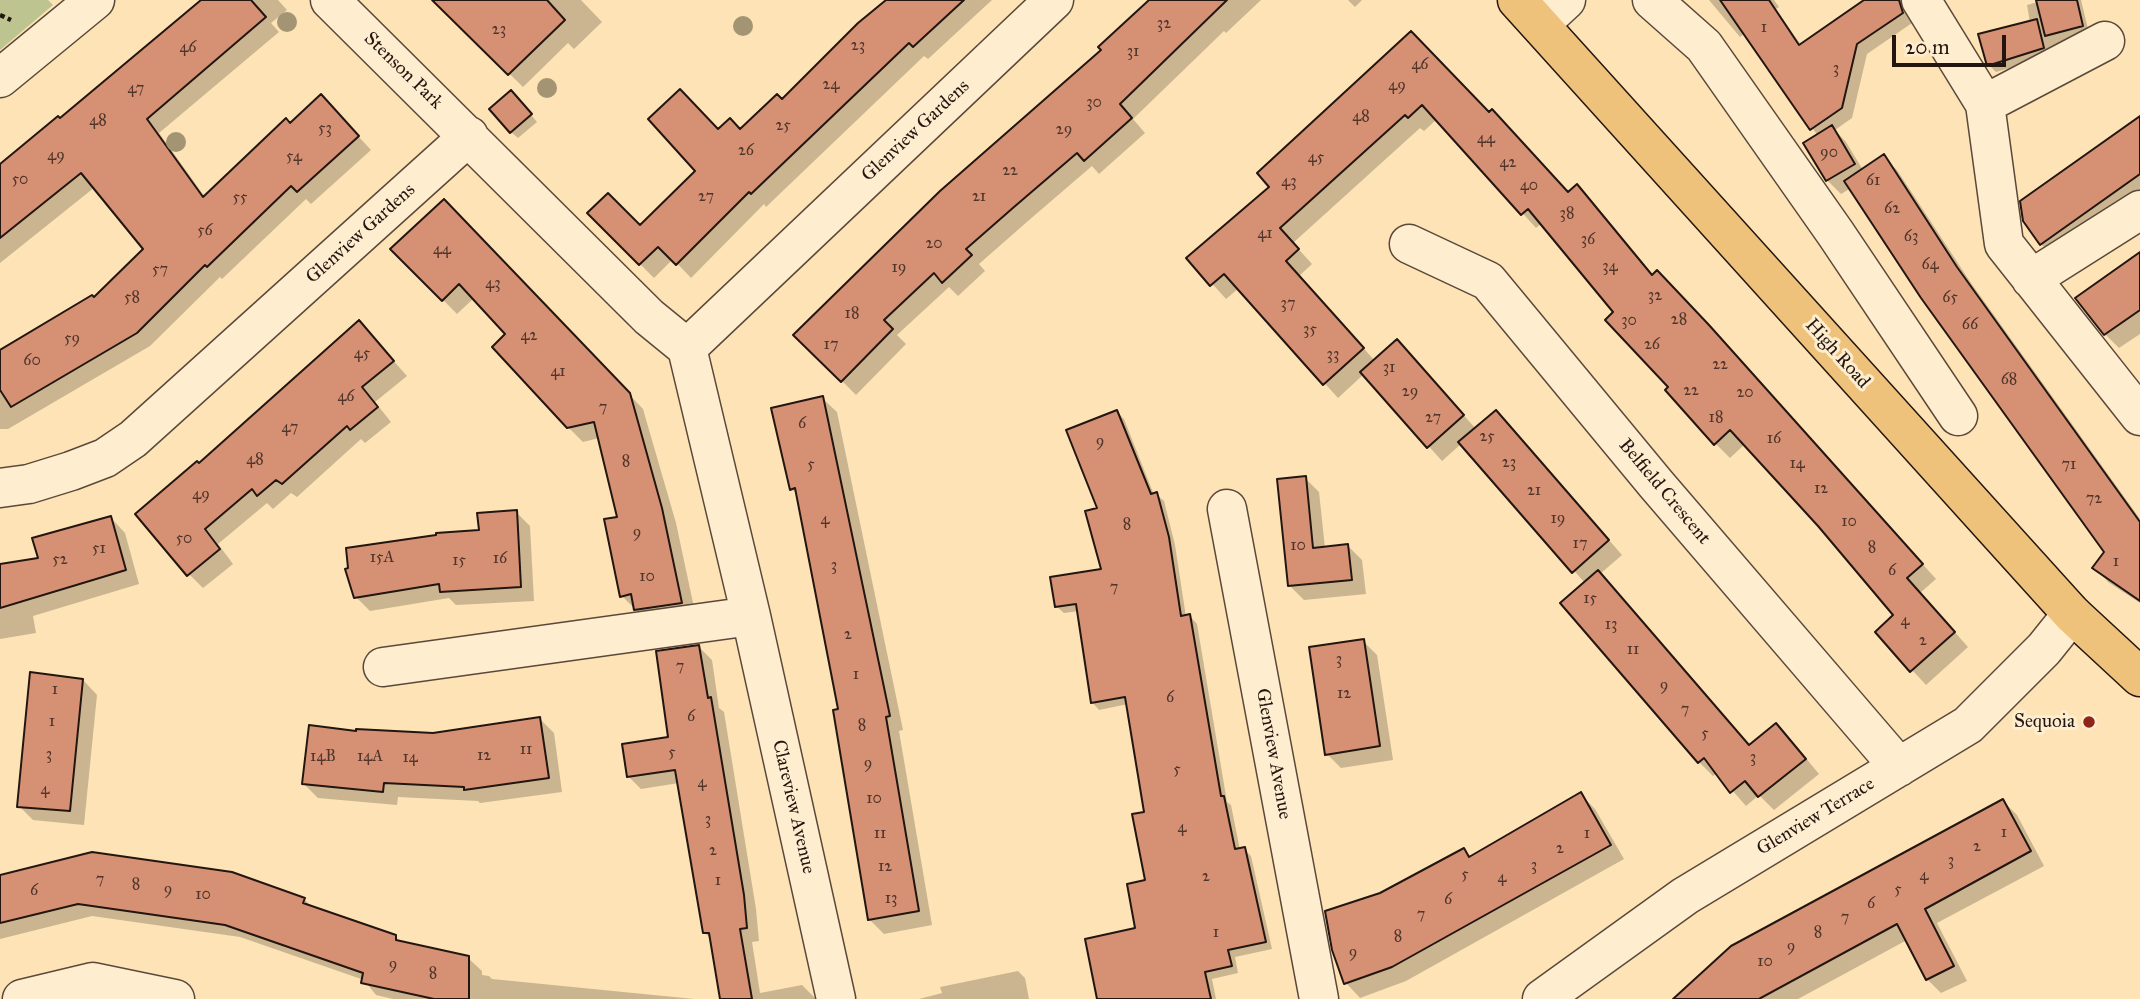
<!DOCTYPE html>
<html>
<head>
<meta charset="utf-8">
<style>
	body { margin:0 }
	#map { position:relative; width:2140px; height:999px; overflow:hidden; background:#fde3b5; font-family:"IM FELL Great Primer",serif }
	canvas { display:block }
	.scale { position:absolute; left:1892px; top:35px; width:114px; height:32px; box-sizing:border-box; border:4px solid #231611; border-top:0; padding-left:9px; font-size:21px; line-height:24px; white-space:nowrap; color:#231611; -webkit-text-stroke:5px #feedcf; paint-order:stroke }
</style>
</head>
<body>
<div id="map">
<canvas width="2140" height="999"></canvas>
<div class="scale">20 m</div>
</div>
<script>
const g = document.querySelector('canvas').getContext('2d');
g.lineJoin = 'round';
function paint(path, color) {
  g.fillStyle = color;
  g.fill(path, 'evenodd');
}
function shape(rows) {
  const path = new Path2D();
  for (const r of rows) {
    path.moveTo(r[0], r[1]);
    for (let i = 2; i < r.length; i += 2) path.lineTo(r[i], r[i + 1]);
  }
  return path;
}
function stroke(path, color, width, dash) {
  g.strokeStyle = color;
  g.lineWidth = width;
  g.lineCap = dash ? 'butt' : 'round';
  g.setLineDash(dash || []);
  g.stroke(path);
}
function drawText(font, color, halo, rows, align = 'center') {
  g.font = font + ' "IM FELL Great Primer",serif';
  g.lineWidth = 6;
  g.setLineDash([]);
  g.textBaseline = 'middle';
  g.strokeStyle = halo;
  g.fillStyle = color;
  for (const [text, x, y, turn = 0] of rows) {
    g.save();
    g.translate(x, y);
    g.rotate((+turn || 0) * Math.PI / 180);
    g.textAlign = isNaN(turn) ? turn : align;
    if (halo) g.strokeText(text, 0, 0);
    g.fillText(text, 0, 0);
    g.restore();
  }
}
paint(shape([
	[0,0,48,0,53,5,0,50]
]), '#bdc48f');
paint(shape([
	[205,0,278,0,287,10,271,23,279,32,159,133,205,197,290,125,334,110,371,150,311,204,306,199,222,279,220,277,150,346,8,429,0,429,0,352,94,299,145,249,95,187,0,263,0,166,60,120],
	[434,0,581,0,602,22,574,49,568,43,523,87],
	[887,0,992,0,928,59,924,56,766,207,764,204,691,278,673,259,654,278,589,213,640,227,697,171,719,132,740,131,782,101],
	[1151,0,1261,0,1226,33,1224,31,1133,119,1145,133,1099,174,1092,166,1028,221,979,264,985,271,958,296,949,287,897,335,906,344,856,395,796,335,1103,51],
	[1348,0,1362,0,1355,7],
	[1709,0,1774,0,1779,7,1776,9,1801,45,1867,0,1913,0,1909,11,1912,23,1867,54,1852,118,1835,130,1846,142,1863,170,1883,157,1897,170,1971,283,2140,519,2122,534,2140,546,2140,603,2108,582,2095,568,2106,552,1851,188,1841,194,1827,180,1818,136,1745,33,1740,37],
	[2045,0,2081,0,2089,33,2069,38,2070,44,2044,58,1996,72,1989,65,2030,23,2027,5],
	[1411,33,1568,193,1577,186,1653,276,1723,341,1936,579,1920,593,1968,647,1926,685,1877,632,1895,616,1819,525,1745,444,1730,458,1716,444,1667,390,1670,387,1615,312,1542,223,1536,228,1437,119,1424,131,1420,128,1293,243,1312,264,1299,276,1375,361,1411,356,1476,429,1510,426,1622,555,1600,574,1750,746,1776,725,1790,739,1819,774,1774,810,1759,795,1746,806,1717,773,1713,776,1699,762,1585,583,1461,444,1442,461,1364,374,1338,398,1239,288,1226,299,1189,258,1271,187],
	[518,99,537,122,518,138,511,132],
	[2140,118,2140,198,2055,258,2041,244],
	[458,215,643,409,676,523,696,617,650,624,622,596,619,518,599,438,583,442,568,427,508,334,474,298,457,314,393,249],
	[2140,254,2140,334,2119,348,2105,334],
	[359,322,407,376,375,402,391,422,365,443,361,439,297,497,291,493,273,509,267,503,218,544,233,564,203,588,189,574,199,465],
	[822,398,837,412,903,730,899,731,932,925,884,934,870,920,840,711,798,495,792,489],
	[1117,412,1124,419,1154,495,1156,494,1164,501,1175,545,1186,617,1190,616,1197,624,1227,802,1231,805,1240,850,1244,849,1251,856,1272,949,1235,957,1238,973,1212,979,1216,999,1099,999,1137,930,1147,882,1146,813,1128,704,1099,710,1092,702,1079,611,1064,613,1056,606,1103,570,1100,509],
	[1305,478,1319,492,1325,548,1348,546,1362,560,1366,594,1304,600,1290,586],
	[516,512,530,526,534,601,456,605,449,598,370,611,356,597,350,570,480,532],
	[111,518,125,533,139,584,33,616,36,633,0,639,0,566,40,559],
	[1363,641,1377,655,1393,760,1341,768,1327,754],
	[699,647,712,660,719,708,724,712,756,909,759,941,752,942,760,993,802,985,816,999,722,999,712,940,705,933,679,783,641,789,628,776,670,738],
	[83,680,97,695,84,825,33,820,19,806],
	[540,719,554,733,562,792,480,803,478,801,398,797,397,805,318,798,304,784,358,733,433,735],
	[1581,795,1595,809,1624,859,1406,981,1360,998,1346,983,1381,895,1463,850,1471,857],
	[2003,801,2017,815,2044,866,1937,923,1967,981,1941,993,1927,979,1907,940,1798,999,1676,999],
	[0,877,304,899,314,909,396,937,401,943,468,958,482,971,482,975,489,976,492,979,694,999,393,999,376,995,364,980,240,937,92,916,0,939],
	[1018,971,1025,978,1029,999,919,999,942,993,940,987]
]), '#0003');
const building = shape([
	[201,0,251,0,266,17,147,119,203,197,286,118,290,123,321,94,359,136,297,192,291,186,207,267,205,265,137,333,11,407,0,390,0,350,92,295,94,297,143,249,81,173,0,238,0,164,58,116,60,118,201,0],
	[432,0,547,0,565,20,508,75,432,0],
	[886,0,964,0,913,47,909,43,751,194,749,192,676,265,658,247,639,265,587,213,608,193,640,225,695,171,648,119,680,89,718,129,730,118,740,129,777,94,782,99,858,23,886,0],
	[1149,0,1227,0,1120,104,1132,118,1084,161,1077,153,1014,207,966,249,972,255,942,283,934,273,884,320,893,329,841,382,793,335,940,191,1101,50,1098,47,1149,0],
	[1720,0,1769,0,1799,45,1864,0,1899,0,1903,13,1857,44,1842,108,1810,130,1720,0],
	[2036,0,2077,0,2083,26,2045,36,2036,0],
	[2037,19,2044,48,1987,66,1978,34,2037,19],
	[1411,31,1489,112,1492,109,1568,192,1577,184,1652,275,1657,270,1709,325,1923,564,1907,578,1955,632,1910,672,1875,632,1893,615,1818,526,1730,430,1714,445,1665,390,1668,387,1605,320,1613,312,1528,209,1521,215,1422,105,1408,118,1405,115,1280,228,1299,249,1286,261,1364,348,1323,385,1224,274,1210,286,1186,258,1269,187,1257,173,1411,31],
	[511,90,532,114,510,133,489,109,511,90],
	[2140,116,2140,174,2040,245,2023,221,2020,201,2140,116],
	[1832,125,1855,164,1826,181,1803,143,1832,125],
	[1884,154,1957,267,2140,522,2140,601,2092,568,2104,552,1921,298,1844,181,1884,154],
	[444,199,630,393,662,508,682,603,634,610,631,594,620,597,604,519,617,517,594,422,567,428,492,347,505,334,459,284,442,301,390,249,444,199],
	[2140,252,2140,310,2104,335,2075,298,2140,252],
	[359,320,394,361,362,387,378,407,350,430,347,426,282,484,276,480,257,496,252,489,205,529,220,549,187,576,135,514,197,461,199,463,359,320],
	[1397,339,1464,415,1427,448,1360,372,1397,339],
	[823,396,890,716,886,717,919,911,868,920,833,710,838,709,795,488,790,490,771,408,823,396],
	[1117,410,1151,494,1157,492,1169,537,1181,616,1190,614,1221,796,1224,796,1235,849,1245,847,1266,942,1228,950,1232,966,1205,972,1211,999,1097,999,1085,939,1135,928,1127,884,1145,880,1132,814,1144,812,1125,697,1091,703,1076,604,1055,607,1050,577,1101,569,1085,511,1097,508,1066,430,1117,410],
	[1496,410,1609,540,1572,573,1458,442,1496,410],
	[1306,476,1313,548,1348,544,1352,580,1288,586,1277,479,1306,476],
	[517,510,521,587,440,592,439,584,354,598,345,569,348,568,346,548,436,535,436,533,479,530,477,513,517,510],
	[111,516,126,570,0,608,0,564,38,558,32,538,111,516],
	[1598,570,1749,745,1776,723,1806,759,1758,797,1745,781,1730,793,1704,758,1698,763,1560,603,1598,570],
	[1364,639,1380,746,1325,755,1309,647,1364,639],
	[699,645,708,698,711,697,744,895,747,928,740,929,752,999,720,999,709,933,703,933,675,770,627,777,622,744,668,737,656,651,699,645],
	[30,672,83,679,70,811,17,807,30,672],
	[540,717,549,778,464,790,464,787,384,783,383,792,302,784,309,725,356,731,356,729,433,733,540,717],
	[1581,792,1611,845,1392,967,1344,984,1332,950,1325,911,1380,893,1464,848,1469,857,1581,792],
	[2003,799,2031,851,1925,909,1954,966,1926,980,1897,924,1759,999,1673,999,1731,946,2003,799],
	[92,852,232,872,305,898,303,903,396,935,396,940,469,956,469,999,434,999,361,983,363,973,225,925,78,904,0,923,0,875,92,852]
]);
paint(building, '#d69175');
stroke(building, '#231611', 2);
const minor = shape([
	[330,0,649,317,687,348,751,616,836,999],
	[1652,0,1704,46,1836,234,1958,416],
	[1921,0,1985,104,2004,244,2140,416],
	[1540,24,1566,0],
	[0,78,95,0],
	[1985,104,2105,41],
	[1409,244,1488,281,1656,484,1899,767],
	[2031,279,2140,210],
	[687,348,1054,0],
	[0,488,29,484,71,471,105,458,133,439,469,136],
	[1227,509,1319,999],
	[383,667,751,616],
	[22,999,93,982,175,999],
	[1542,999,1685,896,1968,725,2044,649,2072,614]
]);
const major = shape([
	[1517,0,2072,614,2140,677]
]);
stroke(minor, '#5a493a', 41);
stroke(major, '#231611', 41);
stroke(shape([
	[0,15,11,20]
]), '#231611', 4.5, [5, 3.5]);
stroke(minor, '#feedcf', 38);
stroke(major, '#eec27a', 38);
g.fillStyle = '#a39473';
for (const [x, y] of [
	[287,22],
	[743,26],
	[547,88],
	[176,142]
]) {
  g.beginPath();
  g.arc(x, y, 10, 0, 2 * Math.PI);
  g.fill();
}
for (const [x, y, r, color] of [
	[2089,722,7,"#8f2418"]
]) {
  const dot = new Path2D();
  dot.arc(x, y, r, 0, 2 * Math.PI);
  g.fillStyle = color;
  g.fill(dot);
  stroke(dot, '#feedcf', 2.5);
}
drawText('16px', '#50352a', null, [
	["32",1164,24],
	["1",1764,28],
	["23",499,30],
	["23",858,46],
	["46",188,48],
	["31",1133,52],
	["46",1420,65],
	["3",1836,69],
	["24",831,85],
	["49",1397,86],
	["47",136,89],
	["30",1094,103],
	["48",1361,117],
	["48",98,121],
	["25",783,126],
	["53",325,129],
	["29",1064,130],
	["44",1486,139],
	["26",746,151],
	["90",1829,153],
	["49",56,156],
	["54",294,157],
	["45",1316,158],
	["42",1508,163],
	["22",1010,171],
	["50",20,180],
	["61",1873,181],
	["43",1289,182],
	["40",1529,186],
	["27",706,197],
	["21",979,197],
	["55",240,198],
	["62",1892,209],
	["38",1567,214],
	["56",205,231],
	["41",1265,234],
	["63",1911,237],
	["36",1588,240],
	["20",934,244],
	["44",442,250],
	["64",1930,265],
	["34",1610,267],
	["19",899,268],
	["57",160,270],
	["43",493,284],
	["32",1655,296],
	["58",132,298],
	["65",1950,298],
	["37",1288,304],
	["18",852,314],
	["28",1679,320],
	["30",1629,321],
	["66",1970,325],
	["35",1310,330],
	["42",529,336],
	["59",72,339],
	["17",831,345],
	["26",1652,345],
	["45",362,354],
	["33",1333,355],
	["60",32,361],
	["22",1720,365],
	["31",1389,368],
	["41",558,372],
	["68",2009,380],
	["22",1691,391],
	["29",1410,392],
	["20",1745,393],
	["46",346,397],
	["7",603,408],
	["27",1433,418],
	["18",1716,418],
	["6",802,424],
	["47",290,428],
	["25",1487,437],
	["16",1774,439],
	["9",1100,442],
	["48",255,460],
	["8",626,462],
	["23",1509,463],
	["14",1797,464],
	["5",811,465],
	["71",2069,465],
	["12",1821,489],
	["21",1534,491],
	["49",201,495],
	["72",2094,499],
	["19",1558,519],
	["4",825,520],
	["10",1849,522],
	["8",1127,525],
	["9",637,533],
	["50",184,539],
	["17",1580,544],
	["10",1298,546],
	["8",1872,548],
	["51",99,549],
	["15A",382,558],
	["16",500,559],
	["52",60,560],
	["15",459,561],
	["1",2116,562],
	["3",834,566],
	["6",1892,571],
	["10",647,577],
	["7",1114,588],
	["15",1590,599],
	["4",1905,621],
	["13",1611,625],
	["2",848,635],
	["2",1923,641],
	["11",1633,650],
	["3",1339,660],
	["7",680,667],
	["1",856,675],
	["9",1664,686],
	["1",55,690],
	["12",1344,694],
	["6",1170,698],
	["7",1685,710],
	["6",691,717],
	["1",52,722],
	["8",862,726],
	["5",1705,734],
	["11",526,750],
	["5",672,753],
	["3",49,755],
	["12",484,756],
	["14B",323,757],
	["14A",370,757],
	["14",410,758],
	["3",1753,758],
	["9",868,764],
	["5",1177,770],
	["4",702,783],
	["4",45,790],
	["10",874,799],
	["3",708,820],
	["4",1182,828],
	["1",2004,833],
	["11",880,834],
	["1",1587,834],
	["2",1977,847],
	["2",1560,849],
	["2",713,851],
	["3",1951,861],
	["3",1534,866],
	["12",885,867],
	["5",1465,875],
	["4",1924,876],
	["2",1206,877],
	["4",1502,878],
	["7",100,880],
	["1",718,881],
	["8",136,885],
	["9",168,890],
	["5",1898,890],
	["6",34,891],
	["10",203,895],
	["13",891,899],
	["6",1448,900],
	["6",1871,904],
	["7",1421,915],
	["7",1845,918],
	["1",1216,933],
	["8",1818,933],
	["8",1398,937],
	["9",1791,947],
	["9",1353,953],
	["10",1765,962],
	["9",393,965],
	["8",433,974]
]);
drawText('19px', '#231611', '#feedcf', [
	["Stenson Park",403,71,44],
	["Glenview Gardens",916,131,-43],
	["Glenview Gardens",361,234,-42],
	["High Road",1837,354,48],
	["Belfield Crescent",1664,492,50],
	["Glenview Avenue",1273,754,80],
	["Clareview Avenue",793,807,77],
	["Glenview Terrace",1816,817,-31]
]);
drawText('19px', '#231611', '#feedcf', [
	["Sequoia",2075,722]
], 'right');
</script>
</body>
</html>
